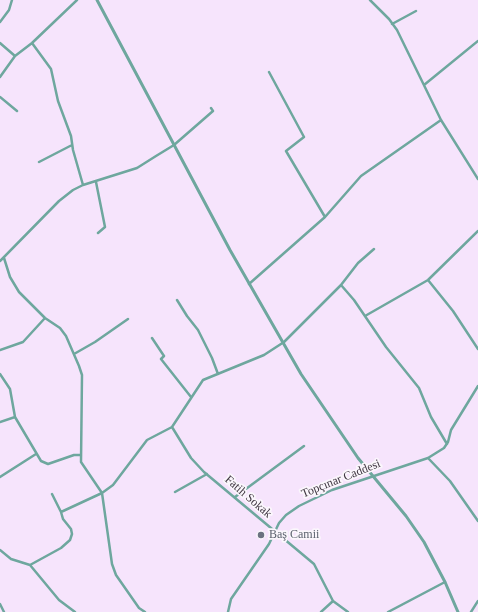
<!DOCTYPE html>
<html>
<head>
<meta charset="utf-8">
<style>
	body { margin:0 }
	canvas { display:block; background:#f6e4fc }
</style>
</head>
<body>
<canvas width="478" height="612"></canvas>
<script>
const g = document.querySelector('canvas').getContext('2d');
g.lineJoin = 'round';
function shape(rows) {
  const path = new Path2D();
  for (const r of rows) {
    path.moveTo(r[0], r[1]);
    for (let i = 2; i < r.length; i += 2) path.lineTo(r[i], r[i + 1]);
  }
  return path;
}
function stroke(path, color, width, dash) {
  g.strokeStyle = color;
  g.lineWidth = width;
  g.lineCap = dash ? 'butt' : 'round';
  g.setLineDash(dash || []);
  g.stroke(path);
}
function drawText(font, color, halo, rows, align = 'center') {
  g.font = font + ' "Times New Roman",serif';
  g.lineWidth = 3.5;
  g.setLineDash([]);
  g.textBaseline = 'middle';
  g.strokeStyle = halo;
  g.fillStyle = color;
  for (const [text, x, y, turn = 0] of rows) {
    g.save();
    g.translate(x, y);
    g.rotate((+turn || 0) * Math.PI / 180);
    g.textAlign = isNaN(turn) ? turn : align;
    if (halo) g.strokeText(text, 0, 0);
    g.fillText(text, 0, 0);
    g.restore();
  }
}
stroke(shape([
	[370,0,389,19,397,30,441,120,478,179],
	[0,22,9,10,12,0],
	[392,24,416,11],
	[0,43,15,56],
	[32,43,51,69,58,101,71,136,73,150,83,185],
	[269,72,304,137,286,151,325,217],
	[0,77,15,56,32,43,77,0],
	[424,85,478,41],
	[0,97,17,111],
	[39,162,72,145],
	[96,182,105,227,98,233],
	[4,258,10,277,19,292,45,318,60,328,66,336,79,366,82,375,81,462,102,493,112,564,116,575,139,608,145,612],
	[0,261,59,201,73,190,83,185,137,168,156,156,174,145,213,111,211,108],
	[428,280,453,311,478,349],
	[249,284,325,217,361,176,441,120],
	[341,285,354,300,386,347,419,388,431,417,447,444],
	[177,300,187,316,198,330,212,358,218,374],
	[365,316,428,280,478,231],
	[152,338,164,356,161,359,191,397],
	[0,350,23,342,45,318],
	[74,354,95,342,128,319],
	[0,374,10,389,15,417,41,461,48,464,74,455,81,455],
	[0,422,15,417],
	[172,427,191,458,204,472,314,564,333,601,348,612],
	[428,458,450,481,478,521],
	[0,477,36,454],
	[175,492,207,474],
	[52,494,61,512],
	[235,497,304,446],
	[0,550,11,559,30,565,59,600,75,612],
	[30,565,61,548,70,540,72,534,71,529,63,519,61,512,102,493,113,485,147,440,172,427,203,380,264,355,284,342,341,285,358,263,374,249],
	[0,604,4,612],
	[228,612,231,599,269,544,279,523,286,515,299,506,332,490,428,458,444,448,448,442,451,430,478,386],
	[321,612,333,601],
	[388,612,445,582],
	[471,612,478,601]
]), '#6ea79e', 2.5);
stroke(shape([
	[97,0,230,250,301,374,358,458,406,516,424,542,445,582,458,612]
]), '#6ea79e', 3);
for (const [x, y, r, color] of [
	[261,535,4,"#6b7280"]
]) {
  const dot = new Path2D();
  dot.arc(x, y, r, 0, 2 * Math.PI);
  g.fillStyle = color;
  g.fill(dot);
  stroke(dot, '#fbf7fc', 1.5);
}
drawText('12px', '#403742', '#fbf7fc', [
	["Topçınar Caddesi",341,479,-22],
	["Fatih Sokak",248,497,41]
]);
drawText('12px', '#5b616d', '#fbf7fc', [
	["Baş Camii",269,535]
], 'left');
</script>
</body>
</html>
